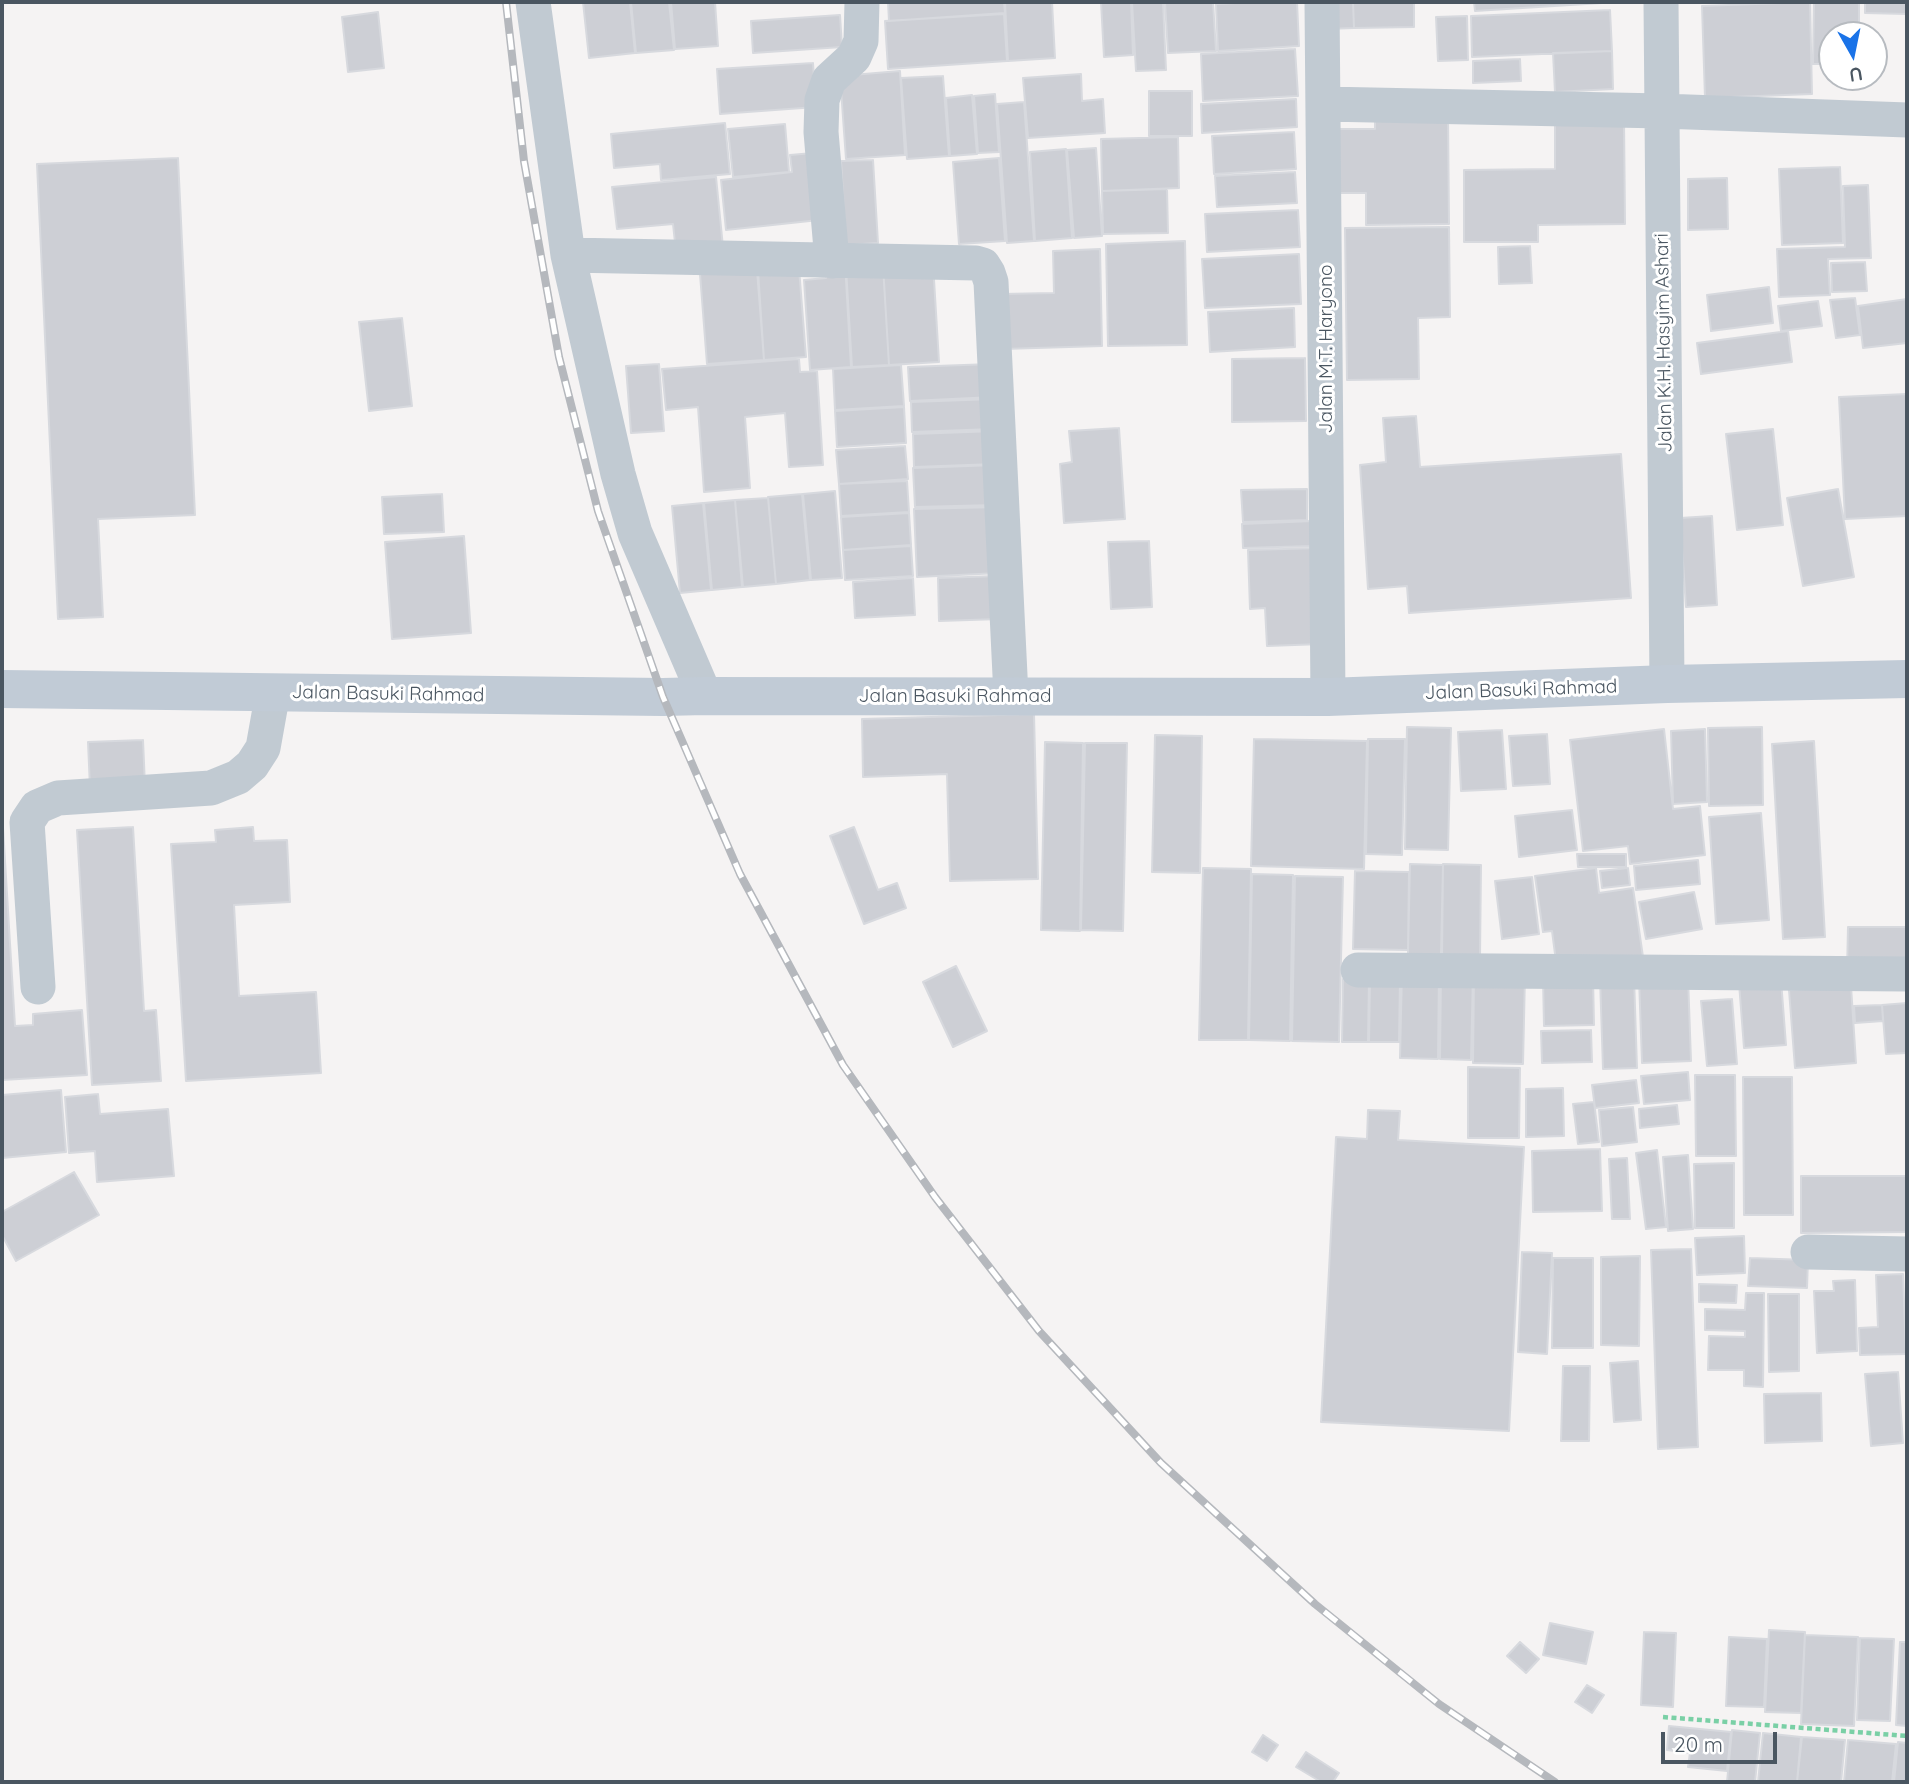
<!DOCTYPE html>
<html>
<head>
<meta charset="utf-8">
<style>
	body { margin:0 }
	#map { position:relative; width:1909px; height:1784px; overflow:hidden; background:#f5f3f3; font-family:Quicksand,sans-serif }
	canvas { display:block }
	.frame { position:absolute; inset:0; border:4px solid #4a5661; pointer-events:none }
	.north { position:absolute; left:1818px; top:21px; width:70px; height:70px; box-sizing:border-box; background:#fff; border:2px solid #b7bbc0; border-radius:50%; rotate:171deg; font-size:19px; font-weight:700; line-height:28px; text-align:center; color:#4a5661 }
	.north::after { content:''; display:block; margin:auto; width:24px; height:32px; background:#1a73e8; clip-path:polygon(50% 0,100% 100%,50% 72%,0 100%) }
	.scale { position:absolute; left:1661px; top:1732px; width:116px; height:32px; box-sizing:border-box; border:4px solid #4a5661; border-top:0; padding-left:9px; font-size:21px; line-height:24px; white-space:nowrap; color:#4a5661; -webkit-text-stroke:5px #fff; paint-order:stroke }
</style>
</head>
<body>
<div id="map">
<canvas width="1909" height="1784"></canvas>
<div class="frame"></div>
<div class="north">U</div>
<div class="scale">20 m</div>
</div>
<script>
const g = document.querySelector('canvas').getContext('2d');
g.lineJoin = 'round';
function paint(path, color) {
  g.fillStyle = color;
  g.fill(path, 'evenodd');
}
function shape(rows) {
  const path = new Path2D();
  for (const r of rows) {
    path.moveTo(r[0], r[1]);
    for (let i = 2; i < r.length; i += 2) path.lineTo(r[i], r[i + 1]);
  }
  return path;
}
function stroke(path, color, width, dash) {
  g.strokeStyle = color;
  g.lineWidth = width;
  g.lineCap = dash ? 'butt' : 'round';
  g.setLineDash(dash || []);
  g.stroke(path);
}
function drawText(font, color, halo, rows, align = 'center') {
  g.font = font + ' Quicksand,sans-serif';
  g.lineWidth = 6;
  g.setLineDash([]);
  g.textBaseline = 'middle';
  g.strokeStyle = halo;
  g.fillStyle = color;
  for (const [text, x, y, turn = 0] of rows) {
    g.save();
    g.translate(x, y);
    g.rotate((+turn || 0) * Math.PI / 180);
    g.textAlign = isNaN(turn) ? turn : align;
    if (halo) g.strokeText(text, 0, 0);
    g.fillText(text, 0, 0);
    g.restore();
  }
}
const building = shape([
	[583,2,630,2,635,53,589,58,583,2],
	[631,2,669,2,674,50,636,53,631,2],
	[671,2,715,2,718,46,675,49,671,2],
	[888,2,1004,2,1005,13,889,21,888,2],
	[1005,2,1052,2,1055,58,1008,61,1005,2],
	[1101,2,1131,2,1133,55,1104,57,1101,2],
	[1132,2,1163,2,1166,70,1136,71,1132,2],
	[1165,2,1213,2,1216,51,1168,53,1165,2],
	[1254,2,1297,2,1299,46,1218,51,1216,4,1254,2],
	[1326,2,1353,2,1354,28,1327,29,1326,2],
	[1353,2,1414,2,1414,27,1354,28,1353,2],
	[1474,2,1602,2,1602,3,1475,11,1474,2],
	[1810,2,1812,94,1705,98,1702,6,1810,2],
	[1814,2,1859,2,1859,35,1832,35,1832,64,1813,64,1814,2],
	[1865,2,1907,2,1907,14,1865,13,1865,2],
	[1610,10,1612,51,1472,57,1471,16,1610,10],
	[378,12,384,68,348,72,342,17,378,12],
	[1004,14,1007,61,888,69,885,21,1004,14],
	[840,15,842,47,753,53,751,21,840,15],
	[1467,16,1468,60,1438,61,1436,17,1467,16],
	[1295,49,1298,96,1203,101,1201,54,1295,49],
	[1612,51,1613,89,1555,92,1553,53,1612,51],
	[1520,59,1521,81,1473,83,1473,61,1520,59],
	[813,63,816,107,720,114,717,69,813,63],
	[900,71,905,155,846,159,840,76,900,71],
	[1081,74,1082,101,1103,99,1105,133,1028,138,1023,78,1081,74],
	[943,76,949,156,907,159,901,78,943,76],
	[1149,91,1192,91,1192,136,1149,136,1149,91],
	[995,94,999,152,978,153,974,96,995,94],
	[972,95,977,154,950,156,946,98,972,95],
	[1296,99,1297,127,1202,133,1201,104,1296,99],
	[1024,102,1034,241,1007,243,997,104,1024,102],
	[1448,116,1449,224,1366,225,1366,193,1334,193,1334,129,1375,129,1375,118,1448,116],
	[1555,120,1624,120,1625,224,1538,225,1538,242,1464,242,1464,170,1555,169,1555,120],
	[725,123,730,174,661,180,660,164,614,168,611,134,725,123],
	[785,124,789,172,733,177,728,129,785,124],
	[1294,132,1296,169,1214,174,1212,136,1294,132],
	[1178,137,1179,188,1102,191,1101,139,1178,137],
	[1096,148,1102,236,1074,238,1067,150,1096,148],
	[1066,149,1072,238,1035,241,1030,152,1066,149],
	[813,153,819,220,726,230,721,180,792,172,790,155,813,153],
	[178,158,195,515,98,519,103,617,58,619,37,164,178,158],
	[999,158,1005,241,959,244,953,162,999,158],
	[873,160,878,243,846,245,841,161,873,160],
	[1840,167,1843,243,1782,245,1779,169,1840,167],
	[1295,172,1297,203,1217,207,1215,176,1295,172],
	[716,177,723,247,676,252,673,224,617,229,612,187,716,177],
	[1727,178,1728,229,1688,230,1688,179,1727,178],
	[1868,185,1871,258,1828,259,1830,295,1779,297,1777,249,1845,247,1843,186,1868,185],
	[1167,189,1168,233,1103,234,1102,191,1167,189],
	[1298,210,1300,247,1207,252,1205,214,1298,210],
	[1449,227,1450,317,1418,318,1419,379,1347,380,1345,228,1449,227],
	[1185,241,1187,345,1108,346,1106,244,1185,241],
	[1530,246,1532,283,1499,284,1498,247,1530,246],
	[1100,249,1102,346,1003,349,1001,294,1054,293,1053,251,1100,249],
	[1299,254,1301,304,1205,308,1202,259,1299,254],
	[845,262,851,367,810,370,804,280,826,278,826,263,845,262],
	[1865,262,1867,291,1832,292,1831,263,1865,262],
	[933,263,939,362,889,365,883,266,933,263],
	[883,265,889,365,852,367,846,268,883,265],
	[799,268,806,357,764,360,758,271,799,268],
	[757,270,764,360,707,364,700,274,757,270],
	[1769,287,1773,323,1711,331,1707,295,1769,287],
	[1855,298,1860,335,1836,338,1830,300,1855,298],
	[1907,299,1907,343,1863,348,1858,306,1907,299],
	[1818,301,1822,326,1781,331,1778,306,1818,301],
	[1294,308,1295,347,1210,352,1208,312,1294,308],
	[402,318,412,406,369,411,359,322,402,318],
	[1788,331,1792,362,1701,374,1697,343,1788,331],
	[1305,358,1306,421,1232,422,1232,359,1305,358],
	[799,359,800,372,817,371,823,465,789,467,785,413,745,417,750,488,704,492,698,407,666,410,662,369,799,359],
	[659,364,664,431,631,433,626,366,659,364],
	[992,364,994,397,910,401,908,367,992,364],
	[901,365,904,406,835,410,833,369,901,365],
	[1907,394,1907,516,1845,519,1839,397,1907,394],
	[993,399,994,429,912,432,911,402,993,399],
	[904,407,906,443,837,447,835,411,904,407],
	[1416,416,1420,467,1621,454,1631,598,1409,613,1407,586,1368,589,1360,465,1386,462,1383,418,1416,416],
	[1119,428,1125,519,1064,523,1060,464,1072,462,1069,431,1119,428],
	[1773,429,1783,525,1737,530,1726,434,1773,429],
	[995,431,996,464,914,467,913,434,995,431],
	[905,446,908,479,839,484,836,450,905,446],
	[995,465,997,505,915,507,913,468,995,465],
	[907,481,909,512,841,516,839,484,907,481],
	[1307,489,1307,520,1243,522,1241,490,1307,489],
	[1838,489,1854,577,1803,586,1787,498,1838,489],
	[835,491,842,578,811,580,803,494,835,491],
	[442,494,444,532,384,534,382,497,442,494],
	[802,494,810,580,776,584,768,497,802,494],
	[768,498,776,584,743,587,735,500,768,498],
	[735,500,742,587,712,590,704,503,735,500],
	[703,503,711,590,680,593,672,506,703,503],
	[997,507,999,573,917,577,914,509,997,507],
	[909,513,911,545,843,550,841,517,909,513],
	[1712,516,1717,605,1686,607,1680,518,1712,516],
	[1312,521,1313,546,1243,548,1242,524,1312,521],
	[464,536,471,633,392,639,385,542,464,536],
	[1149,541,1152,607,1111,609,1108,542,1149,541],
	[911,546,913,576,845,580,843,550,911,546],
	[1320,548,1322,644,1267,646,1265,608,1250,609,1248,550,1320,548],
	[999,576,1000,619,939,621,938,578,999,576],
	[913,578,915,615,855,618,853,582,913,578],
	[1034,714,1038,879,950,881,947,774,863,777,862,719,1034,714],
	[1407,727,1451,728,1448,850,1405,849,1407,727],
	[1762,727,1763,805,1709,806,1708,728,1762,727],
	[1664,729,1673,809,1700,806,1705,855,1630,864,1628,846,1583,851,1570,740,1664,729],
	[1705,729,1707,802,1673,804,1671,731,1705,729],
	[1502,730,1506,789,1461,791,1458,732,1502,730],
	[1547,734,1550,784,1513,786,1509,736,1547,734],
	[1155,735,1202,736,1200,873,1152,872,1155,735],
	[1254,739,1367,741,1364,869,1251,866,1254,739],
	[1368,739,1405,739,1402,855,1366,854,1368,739],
	[143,740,145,786,90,788,88,742,143,740],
	[1814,741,1825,937,1783,939,1772,744,1814,741],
	[1045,742,1083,743,1080,931,1041,930,1045,742],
	[1085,743,1127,743,1123,931,1081,930,1085,743],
	[1572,810,1577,850,1519,857,1515,816,1572,810],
	[2,811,15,1026,33,1025,33,1014,82,1010,87,1075,2,1080,2,811],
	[1761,813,1769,920,1716,924,1709,817,1761,813],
	[133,827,144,1011,156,1010,161,1081,92,1085,77,830,133,827],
	[253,827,254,841,287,840,290,902,234,905,239,996,316,992,321,1073,186,1081,171,844,216,842,215,830,253,827],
	[854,827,878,890,897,883,906,908,864,924,830,836,854,827],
	[1577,854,1626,854,1626,867,1578,867,1577,854],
	[1698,860,1700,884,1636,890,1634,866,1698,860],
	[1410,864,1443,865,1441,954,1408,954,1410,864],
	[1443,864,1481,865,1480,957,1442,957,1443,864],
	[1203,868,1251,869,1248,1040,1199,1040,1203,868],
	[1596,868,1599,893,1633,888,1643,957,1557,969,1552,931,1543,932,1535,876,1596,868],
	[1628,868,1630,885,1602,888,1600,871,1628,868],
	[1355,871,1409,872,1408,950,1353,949,1355,871],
	[1252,874,1293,875,1290,1041,1249,1040,1252,874],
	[1295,876,1343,877,1339,1042,1292,1041,1295,876],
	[1532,877,1539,934,1502,939,1495,881,1532,877],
	[1694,892,1702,929,1646,939,1639,902,1694,892],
	[1848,927,1907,927,1907,970,1847,971,1848,927],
	[956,966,987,1031,953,1047,923,982,956,966],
	[1402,971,1439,972,1438,1059,1400,1058,1402,971],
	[1441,972,1473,973,1471,1060,1440,1059,1441,972],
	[1474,974,1525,975,1523,1064,1473,1063,1474,974],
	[1593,977,1594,1025,1544,1026,1543,978,1593,977],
	[1634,977,1637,1068,1603,1069,1600,978,1634,977],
	[1688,977,1691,1061,1642,1063,1639,978,1688,977],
	[1343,979,1369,979,1368,1042,1342,1042,1343,979],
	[1370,979,1400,980,1399,1042,1369,1042,1370,979],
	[1781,980,1786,1045,1744,1048,1739,983,1781,980],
	[1851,986,1856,1063,1795,1068,1789,990,1851,986],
	[1732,999,1737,1064,1707,1066,1701,1001,1732,999],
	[1907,1003,1907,1053,1886,1054,1882,1005,1907,1003],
	[1882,1005,1883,1021,1855,1023,1854,1006,1882,1005],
	[1591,1030,1592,1062,1542,1063,1541,1031,1591,1030],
	[1468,1067,1520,1068,1519,1138,1468,1138,1468,1067],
	[1688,1072,1690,1100,1644,1104,1641,1076,1688,1072],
	[1695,1075,1735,1075,1736,1156,1696,1156,1695,1075],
	[1743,1077,1792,1077,1793,1215,1744,1215,1743,1077],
	[1636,1080,1639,1103,1595,1108,1592,1085,1636,1080],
	[1563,1088,1564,1136,1526,1137,1526,1089,1563,1088],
	[61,1090,66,1152,2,1158,2,1095,61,1090],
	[98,1094,100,1114,168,1109,174,1176,97,1182,95,1151,69,1153,65,1097,98,1094],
	[1594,1102,1599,1142,1578,1144,1573,1104,1594,1102],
	[1677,1105,1679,1124,1640,1128,1639,1109,1677,1105],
	[1633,1107,1637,1142,1602,1146,1599,1110,1633,1107],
	[1368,1110,1400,1111,1398,1140,1524,1147,1509,1431,1321,1422,1336,1137,1367,1139,1368,1110],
	[1600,1149,1602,1211,1533,1212,1532,1151,1600,1149],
	[1657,1150,1666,1227,1646,1229,1636,1153,1657,1150],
	[1688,1155,1693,1229,1668,1231,1663,1157,1688,1155],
	[1627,1158,1630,1219,1612,1219,1609,1159,1627,1158],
	[1734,1163,1734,1228,1695,1228,1694,1164,1734,1163],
	[74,1172,99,1215,16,1261,2,1235,2,1212,74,1172],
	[1801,1176,1907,1176,1907,1232,1801,1233,1801,1176],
	[1744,1236,1745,1273,1697,1275,1695,1238,1744,1236],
	[1691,1249,1698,1447,1658,1449,1651,1250,1691,1249],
	[1522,1252,1552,1253,1547,1354,1518,1352,1522,1252],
	[1640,1256,1639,1346,1601,1345,1601,1257,1640,1256],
	[1553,1258,1593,1258,1593,1348,1552,1348,1553,1258],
	[1750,1258,1808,1260,1807,1288,1748,1286,1750,1258],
	[1903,1274,1906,1354,1860,1355,1859,1328,1878,1327,1876,1275,1903,1274],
	[1855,1280,1857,1351,1817,1353,1814,1291,1834,1291,1833,1281,1855,1280],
	[1699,1284,1737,1285,1736,1303,1699,1302,1699,1284],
	[1746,1293,1764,1293,1763,1387,1744,1386,1744,1370,1708,1370,1709,1336,1745,1337,1745,1331,1705,1330,1705,1309,1745,1310,1746,1293],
	[1768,1294,1799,1294,1799,1371,1769,1372,1768,1294],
	[1638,1361,1641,1420,1614,1422,1610,1363,1638,1361],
	[1563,1366,1590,1366,1589,1441,1561,1441,1563,1366],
	[1898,1372,1903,1443,1871,1446,1865,1374,1898,1372],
	[1821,1393,1822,1441,1765,1443,1764,1394,1821,1393],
	[1550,1623,1593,1632,1586,1664,1543,1655,1550,1623],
	[1769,1630,1805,1632,1801,1713,1765,1712,1769,1630],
	[1644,1632,1676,1633,1673,1707,1641,1705,1644,1632],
	[1805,1635,1858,1637,1854,1726,1801,1724,1805,1635],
	[1729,1637,1767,1639,1764,1707,1726,1706,1729,1637],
	[1860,1638,1894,1639,1890,1721,1857,1720,1860,1638],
	[1520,1642,1539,1659,1526,1673,1507,1656,1520,1642],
	[1900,1642,1907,1642,1907,1726,1896,1725,1900,1642],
	[1587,1685,1604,1695,1592,1713,1575,1702,1587,1685],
	[1669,1726,1731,1732,1727,1771,1688,1767,1690,1753,1667,1750,1669,1726],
	[1732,1730,1760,1733,1755,1782,1727,1782,1732,1730],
	[1763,1733,1801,1737,1797,1782,1758,1782,1763,1733],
	[1263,1735,1278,1745,1267,1761,1252,1752,1263,1735],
	[1802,1737,1845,1740,1841,1782,1797,1782,1802,1737],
	[1848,1740,1896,1744,1892,1782,1844,1782,1848,1740],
	[1898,1742,1907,1743,1907,1782,1894,1782,1898,1742],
	[1306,1752,1339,1773,1333,1782,1321,1782,1296,1767,1306,1752]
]);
paint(building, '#cdcfd5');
stroke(building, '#d7d9de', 2);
stroke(shape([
	[1663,1717,1907,1736]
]), '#7ad0a6', 4.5, [5, 3.5]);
stroke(shape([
	[533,2,568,255,618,474,635,533,705,696],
	[1322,2,1328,697],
	[1661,2,1667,684],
	[1324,104,1662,111,1907,120],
	[568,255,976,263,983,265,988,273,991,282,1011,696],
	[832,261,821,132,822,100,829,80,854,57,861,41,862,2],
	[1358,970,1907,974],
	[38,987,27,822,37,807,58,798,211,788,238,777,252,765,263,748,273,692],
	[1808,1252,1907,1254]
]), '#c1cad2', 35);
stroke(shape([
	[2,689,663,697,705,696,1328,697,1667,684,1907,679]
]), '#c1cbd6', 38);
const rail = shape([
	[506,2,524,161,559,357,598,511,663,697,740,874,843,1065,935,1197,1039,1331,1161,1463,1315,1604,1439,1704,1555,1782]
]);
stroke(rail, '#b5b8bd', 8);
stroke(rail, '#fff', 5, [16]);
drawText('19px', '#4a5661', '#fff', [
	["Jalan K.H. Hasyim Ashari",1664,343,-91],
	["Jalan M.T. Haryono",1326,349,-90],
	["Jalan Basuki Rahmad",1521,690,-2],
	["Jalan Basuki Rahmad",388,694,1],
	["Jalan Basuki Rahmad",955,696]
]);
</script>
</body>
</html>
